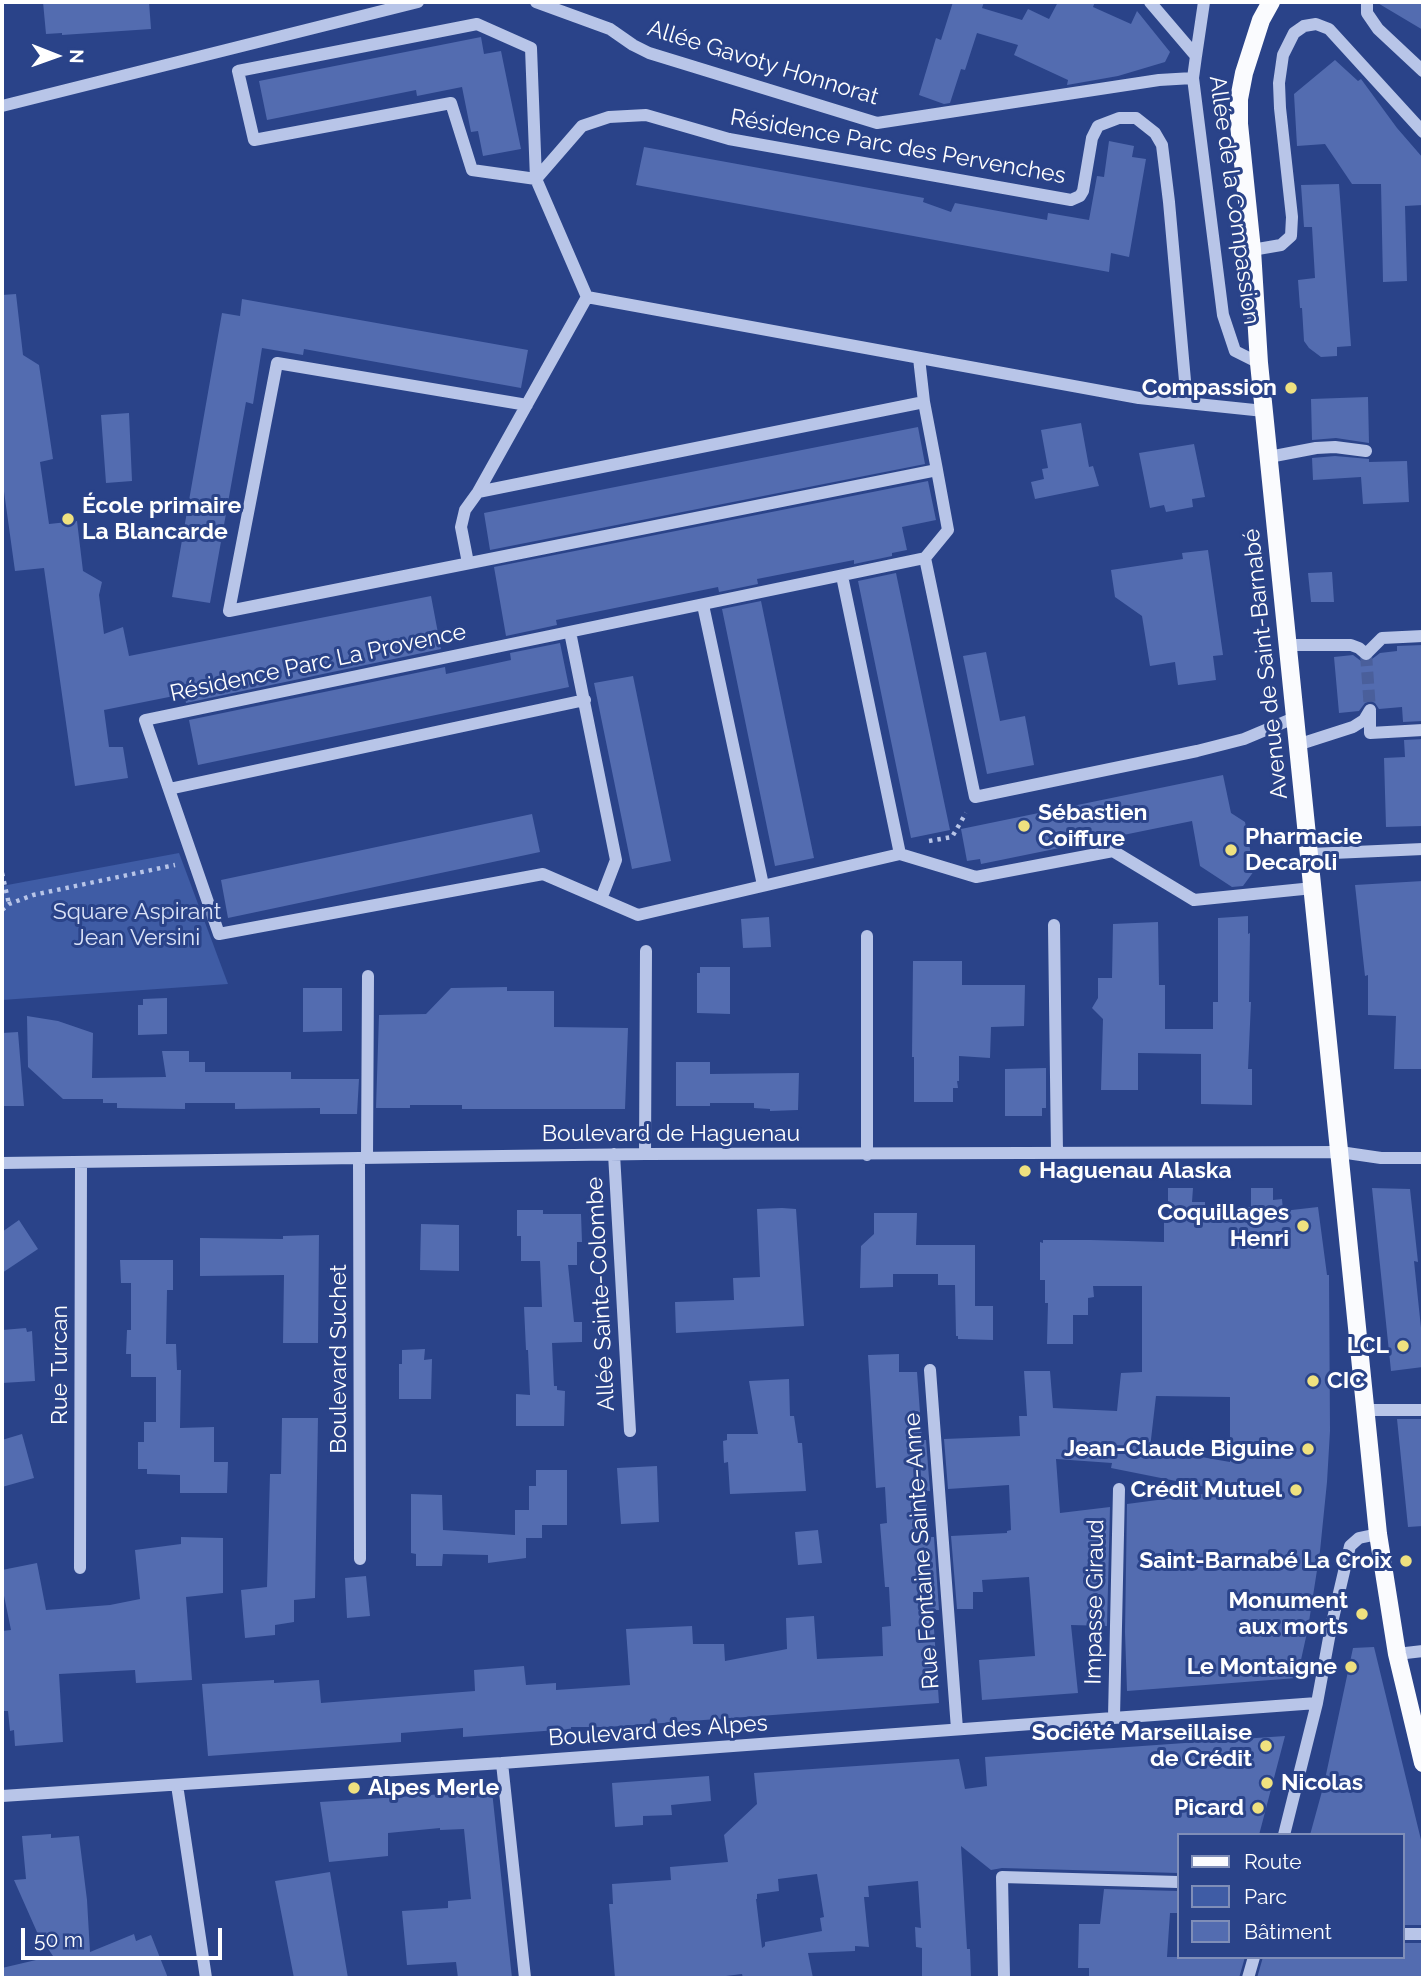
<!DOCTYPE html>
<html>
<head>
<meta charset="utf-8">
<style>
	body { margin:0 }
	#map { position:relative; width:1425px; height:1980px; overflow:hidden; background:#2a4389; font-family:Raleway,sans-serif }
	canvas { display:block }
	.frame { position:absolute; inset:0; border:4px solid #fff; pointer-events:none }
	.legend { position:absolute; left:1177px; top:1833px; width:228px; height:126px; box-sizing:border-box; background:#2a4389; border:2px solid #7f8eb8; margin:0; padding:9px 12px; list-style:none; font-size:21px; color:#fff }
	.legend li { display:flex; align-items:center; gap:14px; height:35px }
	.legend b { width:35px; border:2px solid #7f8eb8 }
	.north { position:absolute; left:21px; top:21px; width:70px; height:70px; -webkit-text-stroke:5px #2a4389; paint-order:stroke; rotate:91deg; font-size:19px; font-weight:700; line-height:28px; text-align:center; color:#fff }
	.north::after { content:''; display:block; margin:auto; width:24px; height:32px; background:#fff; clip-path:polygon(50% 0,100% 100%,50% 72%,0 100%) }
	.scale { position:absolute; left:21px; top:1928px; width:201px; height:32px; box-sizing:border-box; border:4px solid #fff; border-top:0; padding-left:9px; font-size:21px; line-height:24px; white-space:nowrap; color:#fff; -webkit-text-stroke:5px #2a4389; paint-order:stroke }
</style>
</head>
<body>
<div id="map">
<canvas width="1425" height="1980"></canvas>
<div class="frame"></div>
<ul class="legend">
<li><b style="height:9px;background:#fafbfe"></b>Route</li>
<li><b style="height:19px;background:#3f5ca5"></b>Parc</li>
<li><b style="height:19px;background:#536cb0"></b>Bâtiment</li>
</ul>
<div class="north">N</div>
<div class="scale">50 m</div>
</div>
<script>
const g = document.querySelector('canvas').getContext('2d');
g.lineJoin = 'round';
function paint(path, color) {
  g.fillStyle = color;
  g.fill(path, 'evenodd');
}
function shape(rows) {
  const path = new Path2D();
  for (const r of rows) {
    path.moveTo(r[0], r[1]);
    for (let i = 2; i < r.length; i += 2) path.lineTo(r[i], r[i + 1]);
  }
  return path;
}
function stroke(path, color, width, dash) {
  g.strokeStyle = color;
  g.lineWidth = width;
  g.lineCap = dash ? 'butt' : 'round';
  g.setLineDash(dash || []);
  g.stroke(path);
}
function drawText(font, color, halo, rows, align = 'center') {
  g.font = font + ' Raleway,sans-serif';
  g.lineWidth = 6;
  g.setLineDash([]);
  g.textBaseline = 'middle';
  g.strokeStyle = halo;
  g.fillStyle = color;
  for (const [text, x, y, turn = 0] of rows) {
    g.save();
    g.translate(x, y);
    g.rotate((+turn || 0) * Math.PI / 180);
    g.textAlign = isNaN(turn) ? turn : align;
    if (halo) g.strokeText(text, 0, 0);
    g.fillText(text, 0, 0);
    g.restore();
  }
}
paint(shape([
	[179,853,228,984,2,1000,2,886]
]), '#3f5ca5');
paint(shape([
	[43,2,149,2,151,29,62,35,62,33,46,34],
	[953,2,984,2,982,8,1022,20,1028,9,1049,19,1058,2,1095,2,1093,7,1131,24,1137,11,1170,52,1165,62,1118,76,1067,85,1068,80,1014,55,1018,45,977,33,965,70,961,69,950,103,944,104,919,95,936,38,941,40],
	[1376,2,1423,2,1423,30],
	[481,37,484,54,501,51,521,149,483,156,478,131,471,132,462,87,417,96,416,90,267,120,259,81],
	[1335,60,1358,81,1361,79,1397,128,1423,158,1423,205,1405,206,1407,281,1383,282,1381,184,1352,184,1325,144,1297,146,1294,94],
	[1109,141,1134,146,1132,157,1146,159,1129,257,1111,253,1109,272,636,185,644,147,924,198,923,202,951,212,955,203,1047,220,1048,213,1089,220,1097,176,1104,177],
	[1339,184,1351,346,1337,347,1337,356,1321,357,1309,348,1304,341,1302,308,1300,308,1298,280,1315,278,1312,227,1304,227,1301,185],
	[16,294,23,355,39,365,53,459,40,462,49,524,77,521,83,571,102,582,99,595,104,634,123,627,129,656,431,596,441,649,186,703,184,694,104,710,109,747,123,747,128,778,75,786,44,568,15,571,2,477,2,295],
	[242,299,528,350,521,388,304,349,303,355,262,348,253,404,246,402,210,603,172,597,222,313,240,316],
	[1368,397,1369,443,1336,438,1312,440,1311,399],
	[129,413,132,481,106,483,101,415],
	[1081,423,1089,467,1093,466,1099,486,1035,499,1031,482,1044,479,1042,469,1048,468,1041,430],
	[918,427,925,464,490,550,484,513],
	[1194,444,1205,497,1192,499,1193,507,1166,512,1164,505,1150,508,1139,453],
	[1335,456,1369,459,1369,462,1407,461,1409,502,1363,504,1361,477,1313,480,1312,458],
	[928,481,936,520,902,527,907,550,892,553,892,556,854,564,854,560,757,579,758,584,719,592,718,587,556,620,557,625,506,636,494,567],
	[1208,550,1223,655,1213,656,1216,680,1178,685,1175,662,1150,666,1142,616,1115,597,1111,570,1183,559,1182,553],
	[1332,572,1334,602,1311,602,1308,573],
	[896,573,950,830,911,838,858,581],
	[761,601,814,858,775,866,722,609],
	[560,643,569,687,198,765,189,720,445,667,446,674,511,660,510,653],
	[1423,645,1423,721,1403,722,1402,707,1379,709,1375,703,1371,701,1365,703,1359,711,1339,713,1334,657,1353,655,1361,661,1368,662,1380,653,1397,651,1397,646],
	[986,652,1000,721,1025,716,1034,765,987,774,963,656],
	[633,676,671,861,632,869,594,683],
	[1423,739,1423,826,1386,827,1384,758,1405,757,1404,740],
	[1223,775,1231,813,1245,822,1254,871,1243,886,1232,887,1200,866,1192,821,981,864,980,859,967,861,961,829],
	[532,814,540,852,228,918,221,880],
	[1423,881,1423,1069,1394,1069,1396,1016,1368,1015,1368,975,1365,976,1355,885],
	[1248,916,1248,934,1250,933,1249,1002,1251,1002,1248,1069,1252,1069,1252,1105,1201,1104,1201,1054,1138,1053,1138,1090,1101,1090,1103,1019,1092,1008,1098,998,1098,978,1112,978,1113,924,1158,922,1159,985,1165,985,1165,1029,1213,1029,1213,1002,1218,1002,1218,918],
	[769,917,771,947,743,948,741,919],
	[913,961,962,961,962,985,1025,985,1024,1026,991,1027,990,1058,959,1056,959,1081,957,1081,958,1088,953,1088,953,1102,914,1102,914,1057,912,1057],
	[700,967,730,967,730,1014,697,1013,697,973,700,973],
	[507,987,507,991,554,991,554,1027,628,1028,625,1109,462,1109,462,1105,410,1105,410,1108,376,1108,379,1015,426,1014,451,988],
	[303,988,342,988,342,1031,303,1032],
	[167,998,167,1034,138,1035,138,1005,143,1005,143,999],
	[27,1016,58,1021,93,1033,92,1078,166,1077,162,1051,189,1051,189,1062,205,1062,205,1072,291,1072,291,1079,359,1079,357,1114,320,1114,320,1108,235,1109,235,1103,185,1103,185,1109,117,1108,117,1103,103,1103,103,1099,63,1099,28,1067],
	[18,1032,24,1106,2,1106,2,1033],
	[676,1062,710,1062,710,1074,799,1073,798,1110,770,1111,770,1109,754,1108,754,1103,710,1103,710,1106,676,1106],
	[1046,1068,1046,1108,1042,1108,1042,1116,1005,1116,1005,1069],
	[1168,1188,1193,1188,1192,1202,1205,1202,1205,1208,1251,1207,1251,1188,1273,1188,1273,1200,1282,1199,1283,1211,1318,1207,1327,1275,1329,1275,1330,1431,1327,1482,1320,1551,1308,1628,1297,1678,1127,1691,1125,1632,1127,1504,1226,1491,1111,1468,1112,1463,1056,1459,1060,1513,1110,1507,1107,1626,1071,1625,1078,1693,982,1700,979,1660,1035,1656,1029,1577,982,1580,983,1592,973,1592,973,1609,957,1609,951,1536,1007,1533,1007,1531,1011,1530,1009,1485,948,1489,944,1439,1020,1436,1019,1416,1027,1416,1024,1371,1050,1371,1053,1408,1117,1411,1121,1373,1142,1372,1142,1286,1093,1286,1094,1297,1088,1298,1088,1315,1073,1315,1073,1344,1047,1344,1048,1303,1045,1303,1045,1280,1040,1280,1040,1242,1043,1243,1043,1240,1091,1240,1164,1242,1164,1217,1168,1217],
	[1156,1396,1230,1397,1230,1462,1150,1448],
	[1372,1188,1410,1189,1418,1262,1414,1261,1423,1347,1423,1367,1391,1371],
	[782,1208,796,1209,804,1326,676,1333,675,1302,734,1300,733,1278,760,1277,757,1209],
	[517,1210,543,1210,543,1214,581,1214,582,1242,577,1242,577,1265,568,1265,574,1322,582,1322,582,1342,552,1343,554,1386,557,1386,557,1390,565,1391,564,1426,516,1426,516,1394,530,1395,528,1350,526,1350,524,1307,542,1307,540,1261,521,1261,521,1236,517,1236],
	[874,1213,917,1213,916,1245,975,1245,975,1306,993,1306,993,1340,958,1339,958,1336,956,1336,955,1285,938,1285,938,1274,893,1274,893,1287,860,1288,861,1246,874,1234],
	[19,1220,38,1249,2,1273,2,1232],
	[421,1224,459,1225,459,1271,420,1270],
	[319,1235,318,1343,283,1343,284,1275,200,1276,200,1238,283,1239,283,1236],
	[120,1260,173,1260,173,1290,167,1290,166,1344,176,1344,177,1370,181,1370,180,1428,214,1427,214,1462,228,1462,227,1493,180,1493,180,1475,147,1474,147,1469,138,1469,138,1442,144,1442,144,1422,156,1422,156,1377,131,1377,131,1354,126,1354,127,1330,131,1330,131,1283,121,1283],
	[26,1328,27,1332,32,1331,35,1381,2,1383,2,1330],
	[425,1349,424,1360,432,1359,431,1399,399,1399,399,1364,402,1364,402,1350],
	[899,1354,899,1372,917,1372,922,1440,926,1440,930,1491,926,1491,929,1537,934,1537,939,1610,931,1610,934,1629,939,1703,607,1727,571,1727,571,1729,463,1737,463,1728,401,1733,401,1742,208,1756,202,1684,274,1680,274,1683,319,1680,321,1703,475,1691,474,1670,524,1666,526,1685,556,1683,556,1690,630,1685,626,1629,692,1626,693,1644,724,1644,725,1661,787,1649,786,1618,814,1616,817,1659,883,1656,882,1627,891,1626,889,1587,885,1587,880,1524,887,1523,885,1487,876,1488,868,1355],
	[789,1379,790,1416,794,1416,798,1443,802,1443,806,1491,730,1494,728,1462,724,1463,723,1441,727,1440,727,1434,758,1434,749,1381],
	[282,1418,318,1418,315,1598,294,1600,294,1622,275,1625,275,1635,245,1638,241,1590,267,1587,270,1474,281,1474],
	[1397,1419,1423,1419,1423,1526,1408,1527],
	[22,1434,34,1478,2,1487,2,1440],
	[657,1466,659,1522,621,1524,617,1468],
	[536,1470,567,1470,567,1525,542,1525,542,1538,526,1538,526,1558,488,1563,488,1555,443,1554,442,1566,416,1566,416,1554,411,1553,411,1494,442,1495,443,1530,515,1535,515,1510,529,1510,529,1486,536,1486],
	[818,1530,822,1563,798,1565,795,1532],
	[181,1537,223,1538,223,1593,186,1597,192,1680,136,1683,135,1670,59,1674,63,1742,15,1746,14,1730,10,1731,8,1711,2,1711,2,1664,4,1663,2,1631,11,1630,2,1586,2,1570,37,1563,46,1610,110,1605,140,1599,135,1550,181,1544],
	[366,1576,370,1616,347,1618,345,1578],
	[1374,1647,1423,1848,1423,1925,1402,1925,1402,1835,1310,1835,1324,1784,1353,1648],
	[1285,1736,1259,1835,1178,1835,1178,1873,1002,1868,991,1870,961,1846,967,1949,970,1949,971,1978,922,1978,922,1948,916,1947,915,1927,921,1928,918,1881,868,1886,869,1897,864,1897,869,1947,855,1946,855,1951,808,1953,813,1978,743,1978,742,1974,710,1978,615,1978,609,1904,613,1904,612,1884,671,1880,670,1867,728,1862,724,1835,757,1804,754,1773,959,1759,965,1789,987,1786,985,1757],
	[817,1874,824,1917,820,1918,822,1931,765,1942,765,1946,762,1948,756,1899,757,1899,757,1894,779,1891,778,1879],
	[709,1776,711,1801,671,1805,672,1815,643,1816,643,1825,615,1827,612,1783],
	[492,1791,512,1978,458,1978,456,1962,407,1965,402,1911,448,1908,448,1901,471,1899,464,1829,440,1830,440,1828,388,1833,388,1856,329,1862,320,1802],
	[51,1834,51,1838,79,1836,87,1900,90,1952,134,1934,136,1941,151,1935,168,1978,2,1978,2,1968,53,1956,37,1932,14,1880,26,1879,22,1836],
	[330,1872,348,1978,294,1978,275,1881],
	[1104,1889,1178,1891,1178,1913,1170,1913,1167,1957,1245,1957,1239,1978,1089,1978,1089,1968,1078,1968,1079,1924,1100,1924],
	[1402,1943,1423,1943,1423,1978,1257,1978,1263,1957,1402,1957]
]), '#536cb0');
stroke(shape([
	[1366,654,1370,710]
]), '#4a5f9b', 12, [12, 6]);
stroke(shape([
	[929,841,952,837,966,813],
	[2,873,9,904],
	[2,910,9,904,33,895,175,865]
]), '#b8c5e8', 4.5, [3.5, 5]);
stroke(shape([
	[536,2,610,29,633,45,649,53,877,123,1159,80,1193,78],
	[1150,2,1196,56,1193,78,1223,315,1235,351,1259,363],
	[1367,2,1367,13,1378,29,1423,71],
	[477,24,531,48,536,179,472,170,451,103,254,140,238,71,477,24],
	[1196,56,1204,2],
	[2,106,418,2],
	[1252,250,1281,245,1291,236,1292,217,1280,108,1279,83,1283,55,1294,33,1304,26,1316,24,1329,29,1423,132],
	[1187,403,1169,202,1162,145,1155,133,1136,118,1119,118,1098,126,1092,138,1083,191,1080,196,1071,200,729,139,646,115,609,117,582,126,536,179,587,297,1139,398,1264,411],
	[527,405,277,363,229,611,937,470,924,402],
	[1269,457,1316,448,1335,447,1366,451],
	[478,492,924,402,919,358],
	[925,558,145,720,219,934,543,874,638,915,900,854,976,877,1113,851,1194,900,1313,888],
	[925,558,975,797,1197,751,1244,739,1294,718],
	[925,558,948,530,937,470],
	[468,563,461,527,465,510,478,492,587,297],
	[842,576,900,854],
	[703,605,763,885],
	[570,632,616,860,601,899],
	[1288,645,1351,645,1359,648,1366,654,1382,638,1423,636],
	[1370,711,1370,733,1423,730],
	[1297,745,1353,727,1364,720,1370,710],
	[169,789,585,700],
	[1310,854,1423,849],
	[1054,925,1057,1153],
	[614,1154,630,1431],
	[645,1154,646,951],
	[867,1155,867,936],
	[359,1158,360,1559],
	[367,1158,368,976],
	[2,1163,645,1154,1024,1153,1340,1152,1381,1158,1423,1158],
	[930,1370,957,1729],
	[1364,1410,1423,1410],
	[80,1568,81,1162],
	[1397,1654,1423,1651],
	[1114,1717,1119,1489],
	[502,1763,525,1978],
	[177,1785,206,1978],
	[2,1796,502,1763,1317,1703],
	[1284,1835,1317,1703,1331,1627,1350,1546,1359,1538,1378,1534],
	[1402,1934,1423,1934],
	[1004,1978,1002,1877,1178,1882],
	[1248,1978,1254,1957]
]), '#b8c5e8', 12);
stroke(shape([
	[1271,2,1261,20,1244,73,1239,99,1239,124,1252,250,1259,363,1378,1534,1397,1654,1423,1763]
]), '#fafbfe', 18);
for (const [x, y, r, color] of [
	[1291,388,7,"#efe17f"],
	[68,519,7,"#efe17f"],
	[1024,826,7,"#efe17f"],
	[1231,850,7,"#efe17f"],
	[1025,1171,7,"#efe17f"],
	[1303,1226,7,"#efe17f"],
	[1403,1346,7,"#efe17f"],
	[1313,1381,7,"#efe17f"],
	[1308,1449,7,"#efe17f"],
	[1296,1490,7,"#efe17f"],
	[1406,1561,7,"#efe17f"],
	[1362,1614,7,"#efe17f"],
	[1351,1667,7,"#efe17f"],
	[1266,1746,7,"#efe17f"],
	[1267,1783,7,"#efe17f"],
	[354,1788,7,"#efe17f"],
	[1258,1808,7,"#efe17f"]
]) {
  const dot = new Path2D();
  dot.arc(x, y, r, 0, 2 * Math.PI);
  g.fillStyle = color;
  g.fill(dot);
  stroke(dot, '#2a4389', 2.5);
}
drawText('23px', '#fff', '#2a4389', [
	["Allée Gavoty Honnorat",763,63,17],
	["Résidence Parc des Pervenches",898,147,10],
	["Allée de la Compassion",1234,200,82],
	["Résidence Parc La Provence",318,663,-12],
	["Avenue de Saint-Barnabé",1266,664,-96],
	["Boulevard de Haguenau",671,1134],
	["Allée Sainte-Colombe",601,1294,-93],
	["Boulevard Suchet",339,1359,-90],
	["Rue Turcan",60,1365,-90],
	["Rue Fontaine Sainte-Anne",922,1551,-94],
	["Impasse Giraud",1095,1602,-89],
	["Boulevard des Alpes",658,1731,-4]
]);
drawText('bold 23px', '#fff', '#2a4389', [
	["Compassion",1277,388],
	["École primaire",82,506,"left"],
	["La Blancarde",82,532,"left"],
	["Sébastien",1038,813,"left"],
	["Coiffure",1038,839,"left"],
	["Pharmacie",1245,837,"left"],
	["Decaroli",1245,863,"left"],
	["Haguenau Alaska",1039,1171,"left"],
	["Coquillages",1289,1213],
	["Henri",1289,1239],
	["LCL",1389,1346],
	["CIC",1327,1381,"left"],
	["Jean-Claude Biguine",1294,1449],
	["Crédit Mutuel",1282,1490],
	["Saint-Barnabé La Croix",1392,1561],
	["Monument",1348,1601],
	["aux morts",1348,1627],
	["Le Montaigne",1337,1667],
	["Société Marseillaise",1252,1733],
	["de Crédit",1252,1759],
	["Nicolas",1281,1783,"left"],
	["Alpes Merle",368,1788,"left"],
	["Picard",1244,1808]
], 'right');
drawText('23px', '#dbe3f7', '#2a4389', [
	["Square Aspirant",137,912],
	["Jean Versini",137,938]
]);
</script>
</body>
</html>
